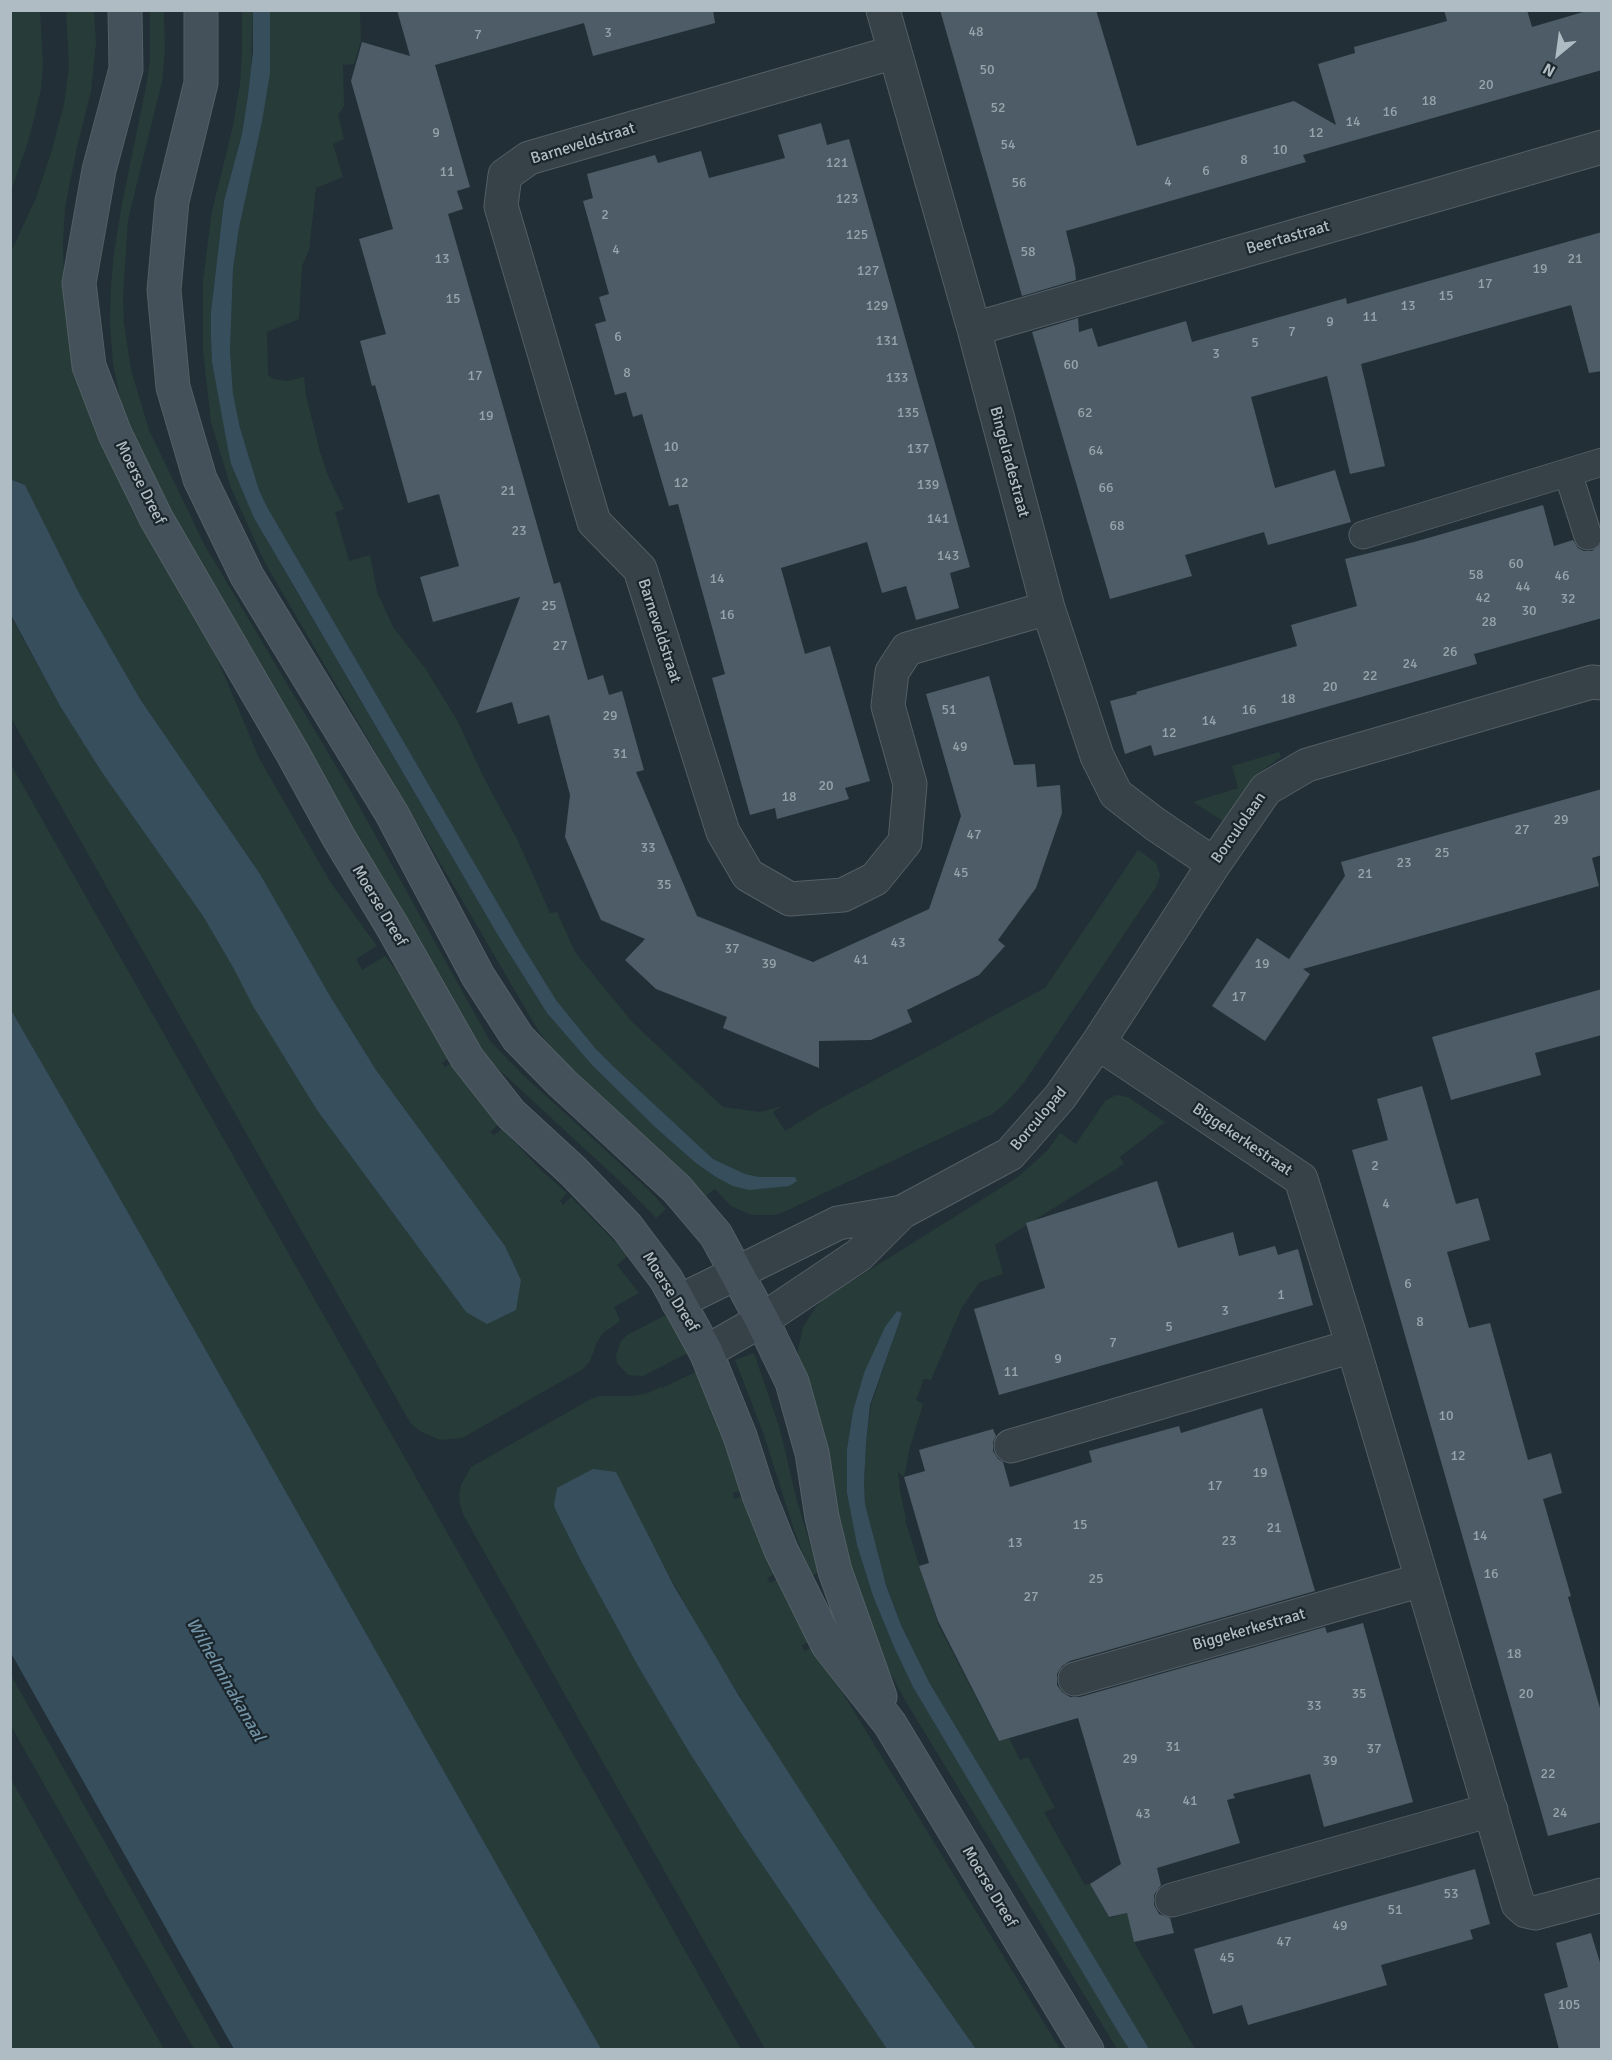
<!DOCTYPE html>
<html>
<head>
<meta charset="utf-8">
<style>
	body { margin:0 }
	#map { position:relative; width:1612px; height:2060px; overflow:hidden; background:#222f37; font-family:Signika,sans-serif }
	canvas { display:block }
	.frame { position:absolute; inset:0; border:12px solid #b0bcc4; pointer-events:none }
	.north { position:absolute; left:1528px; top:24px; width:60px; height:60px; -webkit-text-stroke:4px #1b262c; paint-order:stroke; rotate:209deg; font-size:16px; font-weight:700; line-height:24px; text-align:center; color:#b0bcc4 }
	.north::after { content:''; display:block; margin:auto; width:21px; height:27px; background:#b0bcc4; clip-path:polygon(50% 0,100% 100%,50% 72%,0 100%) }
</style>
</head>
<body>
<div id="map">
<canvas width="1612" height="2060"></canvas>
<div class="frame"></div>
<div class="north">N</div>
</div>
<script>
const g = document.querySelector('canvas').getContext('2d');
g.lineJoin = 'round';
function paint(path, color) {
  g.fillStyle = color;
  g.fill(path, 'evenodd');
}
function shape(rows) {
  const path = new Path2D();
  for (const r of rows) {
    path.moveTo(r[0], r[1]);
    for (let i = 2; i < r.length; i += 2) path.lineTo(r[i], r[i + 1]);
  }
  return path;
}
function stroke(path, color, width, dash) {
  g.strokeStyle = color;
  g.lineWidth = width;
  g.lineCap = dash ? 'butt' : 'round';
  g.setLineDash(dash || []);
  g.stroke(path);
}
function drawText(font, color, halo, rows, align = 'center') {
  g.font = font + ' Signika,sans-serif';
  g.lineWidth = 4.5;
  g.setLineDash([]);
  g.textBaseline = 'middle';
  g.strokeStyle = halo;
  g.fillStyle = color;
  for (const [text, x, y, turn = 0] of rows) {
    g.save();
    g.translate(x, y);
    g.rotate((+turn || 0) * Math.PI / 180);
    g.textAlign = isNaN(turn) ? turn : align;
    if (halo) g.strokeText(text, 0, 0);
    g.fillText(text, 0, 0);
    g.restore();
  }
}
paint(shape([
	[10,11,40,11,43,63,41,89,29,139,11,191],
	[66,11,94,11,96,43,91,91,77,147,65,207,63,245,64,282,105,450,134,514,209,639,259,758,331,883,377,946,356,959,362,970,385,956,412,991,451,1056,442,1063,445,1067,455,1061,499,1124,490,1132,494,1135,502,1129,544,1173,567,1193,560,1201,563,1205,571,1197,621,1248,627,1256,617,1265,639,1293,614,1307,620,1321,603,1333,597,1342,590,1361,583,1369,462,1438,440,1440,420,1431,411,1424,11,718,10,615,60,706,101,771,203,916,317,1110,466,1312,521,1280,505,1246,376,1070,330,996,260,874,140,699,79,593,25,485,11,479,11,252,36,198,52,150,64,104,69,66],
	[150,11,164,11,165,51,162,81,128,220,123,297,124,323,131,370,149,430,204,544,349,788,490,1041,522,1074,650,1191,666,1209,656,1218,625,1186,481,1053,189,552,127,432,113,364,110,321,111,286,114,253,122,204,146,87,150,60],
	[242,11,253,11,251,74,242,134,224,201,211,313,212,362,231,464,254,518,288,577,499,937,547,1013,592,1065,656,1128,697,1164,716,1177,795,1177,759,1177,745,1174,713,1159,615,1068,595,1048,556,1000,522,945,267,507,259,490,240,428,233,395,230,351,233,269,239,228,262,122,269,73,270,11,360,11,361,40,354,64,343,65,344,106,338,115,344,139,333,144,343,177,316,188,309,250,302,266,299,319,267,332,268,375,274,379,286,381,304,377,306,395,320,452,329,478,344,509,335,512,349,561,370,555,377,592,393,627,425,668,457,720,483,776,518,841,550,913,557,912,575,952,633,1023,723,1107,760,1112,782,1106,773,1112,785,1131,819,1110,1045,988,1138,850,1156,863,1160,875,1156,887,1025,1081,1005,1104,992,1114,786,1211,775,1215,752,1215,731,1206,715,1189,700,1200,556,1054,538,1030,265,563,231,488,211,422,203,351,203,280,212,211,233,126,240,84,242,52],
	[1279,752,1281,757,1257,774,1223,821,1193,802,1238,788,1232,766],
	[10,763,390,1432,741,2049,601,2049,109,1179,11,1010],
	[1116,1095,1128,1097,1165,1122,1120,1157,1124,1164,995,1245,1003,1274,980,1282,962,1307,931,1380,924,1379,916,1400,923,1404,910,1447,904,1477,898,1472,900,1491,906,1519,905,1520,938,1624,998,1740,1009,1738,1020,1760,1028,1757,1055,1808,1044,1812,1085,1885,1090,1884,1109,1918,1127,1913,1134,1942,1195,2049,1149,2049,929,1682,901,1625,879,1564,865,1504,864,1483,866,1444,871,1405,902,1314,864,1373,853,1411,847,1449,847,1493,857,1545,873,1596,894,1647,913,1687,1129,2049,1117,2049,905,1700,885,1663,858,1599,799,1365,798,1351,803,1327,816,1307,825,1298,1018,1177,1047,1151,1060,1133,1076,1144,1105,1101],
	[666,1315,668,1315,688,1353,643,1376,628,1375,617,1363,616,1355,621,1341,627,1335],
	[754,1353,779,1426,797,1501,819,1573,811,1576,795,1533,763,1432,735,1360],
	[700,1370,743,1490,733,1493,734,1499,745,1495,777,1573,767,1578,770,1583,780,1578,812,1640,802,1645,804,1651,814,1646,816,1649,1060,2049,976,2049,869,1897,775,1753,706,1642,644,1530,557,1488,554,1505,556,1511,581,1561,638,1666,689,1752,743,1836,887,2049,765,2049,464,1516,460,1505,459,1495,461,1485,471,1467,591,1399,600,1396,633,1396,648,1393,660,1387,662,1388],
	[10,1675,11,1675,221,2049,194,2049,11,1726],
	[11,1779,126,1983,164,2049,11,2049]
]), '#273c38');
paint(shape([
	[253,11,270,11,270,73,262,122,239,228,233,269,230,351,233,394,240,428,259,490,267,507,522,945,556,1000,595,1048,615,1068,713,1159,745,1174,759,1177,795,1177,797,1181,789,1186,749,1190,733,1186,716,1177,697,1164,656,1128,592,1065,547,1013,499,937,254,518,231,464,227,444,212,362,211,337,211,312,224,201,242,134,248,95,253,52],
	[10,479,25,485,79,593,140,699,260,874,330,996,376,1070,505,1246,521,1280,516,1310,487,1324,466,1312,317,1110,253,1006,234,969,203,916,101,771,60,706,11,615],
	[11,1010,109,1179,601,2049,234,2049,11,1653],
	[897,1311,902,1313,899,1323,870,1405,866,1444,864,1483,865,1504,886,1585,901,1625,929,1682,1149,2049,1129,2049,1117,2030,913,1687,894,1647,873,1596,857,1545,847,1493,847,1449,853,1411,864,1373,885,1327],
	[593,1469,616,1472,674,1586,739,1696,869,1897,976,2049,887,2049,743,1836,689,1752,638,1666,581,1561,556,1511,554,1505,557,1488]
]), '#374e5d');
paint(shape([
	[397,10,713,10,715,23,593,56,584,23,435,65,470,187,457,191,463,209,448,214,554,584,560,582,588,680,603,675,609,695,622,691,644,770,636,772,697,916,813,962,929,909,961,816,926,694,989,676,1014,765,1035,764,1037,787,1060,785,1062,813,1036,888,998,940,1005,946,979,975,907,1010,912,1022,871,1040,819,1041,819,1068,723,1028,727,1017,656,989,625,960,645,939,601,920,590,895,565,837,570,795,549,715,518,724,512,702,476,713,520,597,433,622,420,577,459,566,439,494,408,503,375,385,372,386,360,341,386,334,359,239,393,229,351,81,362,42,410,56],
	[940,10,1096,10,1137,146,1294,101,1336,125,1318,64,1355,53,1354,47,1447,21,1444,10,1527,10,1532,27,1590,10,1602,10,1602,70,1303,155,1306,162,1066,231,1075,268,1076,280,1022,296],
	[821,123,827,145,849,139,970,567,950,573,959,608,916,620,906,586,882,593,867,542,781,568,805,654,830,646,870,781,845,788,849,799,777,819,775,808,750,815,712,678,725,674,678,504,669,506,642,414,633,417,626,392,615,395,595,324,606,321,599,297,609,294,583,201,593,198,587,174,655,155,658,163,701,151,709,178,785,158,778,135],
	[1602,232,1602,371,1589,373,1571,305,1361,364,1385,466,1350,474,1327,376,1251,397,1275,488,1335,470,1351,522,1268,545,1264,532,1185,555,1192,576,1110,599,1032,332,1078,318,1079,332,1092,328,1098,347,1186,321,1192,342,1346,298,1347,304],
	[1543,505,1554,546,1573,540,1578,548,1584,551,1592,551,1602,543,1602,618,1474,654,1477,664,1154,756,1151,745,1125,754,1110,701,1137,694,1136,692,1297,646,1291,625,1357,606,1345,559,1414,542],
	[1602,789,1602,855,1592,858,1599,886,1303,969,1310,974,1265,1041,1212,1006,1257,938,1289,959,1345,876,1341,862],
	[1602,989,1602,1035,1535,1053,1541,1075,1451,1100,1432,1037],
	[1422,1086,1456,1204,1478,1198,1490,1240,1447,1252,1469,1328,1490,1323,1528,1460,1551,1453,1562,1493,1543,1499,1571,1596,1568,1597,1602,1715,1602,1822,1548,1836,1352,1150,1388,1140,1377,1099],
	[1157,1181,1178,1248,1233,1232,1239,1256,1275,1246,1278,1255,1298,1249,1313,1305,999,1395,974,1309,1045,1288,1026,1223],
	[1262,1408,1315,1591,1070,1661,1062,1666,1057,1674,1057,1685,1062,1692,1070,1697,1080,1697,1325,1627,1327,1633,1363,1623,1413,1802,1324,1827,1310,1774,1233,1794,1235,1798,1227,1800,1240,1843,1157,1868,1161,1885,1154,1895,1154,1905,1159,1914,1170,1918,1174,1933,1134,1942,1127,1913,1109,1917,1090,1884,1121,1864,1078,1718,999,1741,938,1621,919,1566,929,1563,904,1477,925,1471,919,1450,993,1429,996,1436,993,1442,993,1451,998,1459,1003,1462,1010,1487,1092,1462,1089,1451,1179,1426,1181,1433],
	[1475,1869,1490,1924,1470,1930,1473,1939,1381,1965,1387,1985,1248,2025,1242,2005,1213,2014,1194,1949],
	[1591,1933,1602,1969,1602,2049,1559,2049,1544,1994,1568,1987,1556,1943]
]), '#4d5c66');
const lane = shape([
	[1568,473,1588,536],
	[1363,535,1602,462]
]);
const street = shape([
	[883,10,974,329,1048,608,1097,756,1116,794,1155,824,1214,864],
	[895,52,529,158,505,175,501,206,594,522,640,569,723,832,748,875,790,899,843,895,875,879,905,842,910,784,888,706,892,672,907,649,1048,608],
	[974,329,1602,147],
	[1098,1043,1301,1179,1353,1346,1518,1904,1526,1911,1535,1913,1602,1895],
	[678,1302,838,1223,902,1212],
	[706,1352,762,1320,859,1255,902,1212,1010,1154,1060,1097,1098,1043,1214,864,1266,789,1307,765,1592,682,1602,683],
	[1011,1446,1353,1346],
	[1075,1679,1422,1580],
	[1172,1900,1491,1810]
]);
const secondary = shape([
	[125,10,126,69,99,170,79,283,89,366,115,434,156,518,293,754,339,838,392,926,467,1058,511,1114,573,1171,627,1227,666,1279,706,1352,740,1436,759,1495,781,1550,828,1645,890,1724,1087,2050],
	[201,10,201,83,172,201,164,290,173,387,200,479,247,576,392,814,478,976,518,1038,562,1083,677,1189,716,1235,762,1320,792,1382,812,1453,822,1517,835,1571,880,1697]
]);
stroke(lane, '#535f65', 29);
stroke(street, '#535f65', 35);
stroke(secondary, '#535f65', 35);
stroke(lane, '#364148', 27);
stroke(street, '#364148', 33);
stroke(secondary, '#44515a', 33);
drawText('14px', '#97a4ac', null, [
	["48",976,32],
	["3",608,33],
	["7",478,35],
	["50",987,70],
	["20",1486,85],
	["18",1429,101],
	["52",998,108],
	["16",1390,112],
	["14",1353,122],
	["9",436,133],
	["12",1316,133],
	["54",1008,145],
	["10",1280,150],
	["8",1244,160],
	["121",837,163],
	["6",1206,171],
	["11",447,172],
	["4",1168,182],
	["56",1019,183],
	["123",847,199],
	["2",605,215],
	["125",857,235],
	["4",616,250],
	["58",1028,252],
	["13",442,259],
	["21",1575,259],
	["19",1540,269],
	["127",868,271],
	["17",1485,284],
	["15",1446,296],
	["15",453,299],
	["129",877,306],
	["13",1408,306],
	["11",1370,317],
	["9",1330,322],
	["7",1292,332],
	["6",618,337],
	["131",887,341],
	["5",1255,343],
	["3",1216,354],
	["60",1071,365],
	["8",627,373],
	["17",475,376],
	["133",897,378],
	["135",908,413],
	["62",1085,413],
	["19",486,416],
	["10",671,447],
	["137",918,449],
	["64",1096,451],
	["12",681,483],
	["139",928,485],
	["66",1106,488],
	["21",508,491],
	["141",938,519],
	["68",1117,526],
	["23",519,531],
	["143",948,556],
	["60",1516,564],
	["58",1476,575],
	["46",1562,576],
	["14",717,579],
	["44",1523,587],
	["42",1483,598],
	["32",1568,599],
	["25",549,606],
	["30",1529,611],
	["16",727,615],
	["28",1489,622],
	["27",560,646],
	["26",1450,652],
	["24",1410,664],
	["22",1370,676],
	["20",1330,687],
	["18",1288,699],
	["51",949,710],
	["16",1249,710],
	["29",610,716],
	["14",1209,721],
	["12",1169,733],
	["49",960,747],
	["31",620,754],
	["20",826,786],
	["18",789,797],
	["29",1561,820],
	["27",1522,830],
	["47",974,835],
	["33",648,848],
	["25",1442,853],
	["23",1404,863],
	["45",961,873],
	["21",1365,874],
	["35",664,885],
	["43",898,943],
	["37",732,949],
	["41",861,960],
	["39",769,964],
	["19",1262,964],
	["17",1239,997],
	["2",1375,1166],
	["4",1386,1204],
	["6",1408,1284],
	["1",1281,1295],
	["3",1225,1311],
	["8",1420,1322],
	["5",1169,1327],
	["7",1113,1343],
	["9",1058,1359],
	["11",1011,1372],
	["10",1446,1416],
	["12",1458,1456],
	["19",1260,1473],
	["17",1215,1486],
	["15",1080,1525],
	["21",1274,1528],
	["14",1480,1536],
	["23",1229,1541],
	["13",1015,1543],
	["16",1491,1574],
	["25",1096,1579],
	["27",1031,1597],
	["18",1514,1654],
	["35",1359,1694],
	["20",1526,1694],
	["33",1314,1706],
	["31",1173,1747],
	["37",1374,1749],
	["29",1130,1759],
	["39",1330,1761],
	["22",1548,1774],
	["41",1190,1801],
	["24",1560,1813],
	["43",1143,1814],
	["53",1451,1894],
	["51",1395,1910],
	["49",1340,1926],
	["47",1284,1942],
	["45",1227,1958],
	["105",1569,2005]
]);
drawText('16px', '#b0bcc4', '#1b262c', [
	["Barneveldstraat",583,144,-17],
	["Beertastraat",1288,238,-16],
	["Bingelradestraat",1009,462,75],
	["Moerse Dreef",140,483,63],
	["Barneveldstraat",659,631,72],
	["Borculolaan",1239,828,-55],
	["Moerse Dreef",379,906,59],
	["Borculopad",1039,1119,-50],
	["Biggekerkestraat",1242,1140,34],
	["Moerse Dreef",670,1292,58],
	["Biggekerkestraat",1249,1630,-16],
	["Moerse Dreef",989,1887,59]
]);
drawText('italic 18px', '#7293a6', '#1b262c', [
	["Wilhelminakanaal",225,1680,60]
]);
</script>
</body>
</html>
